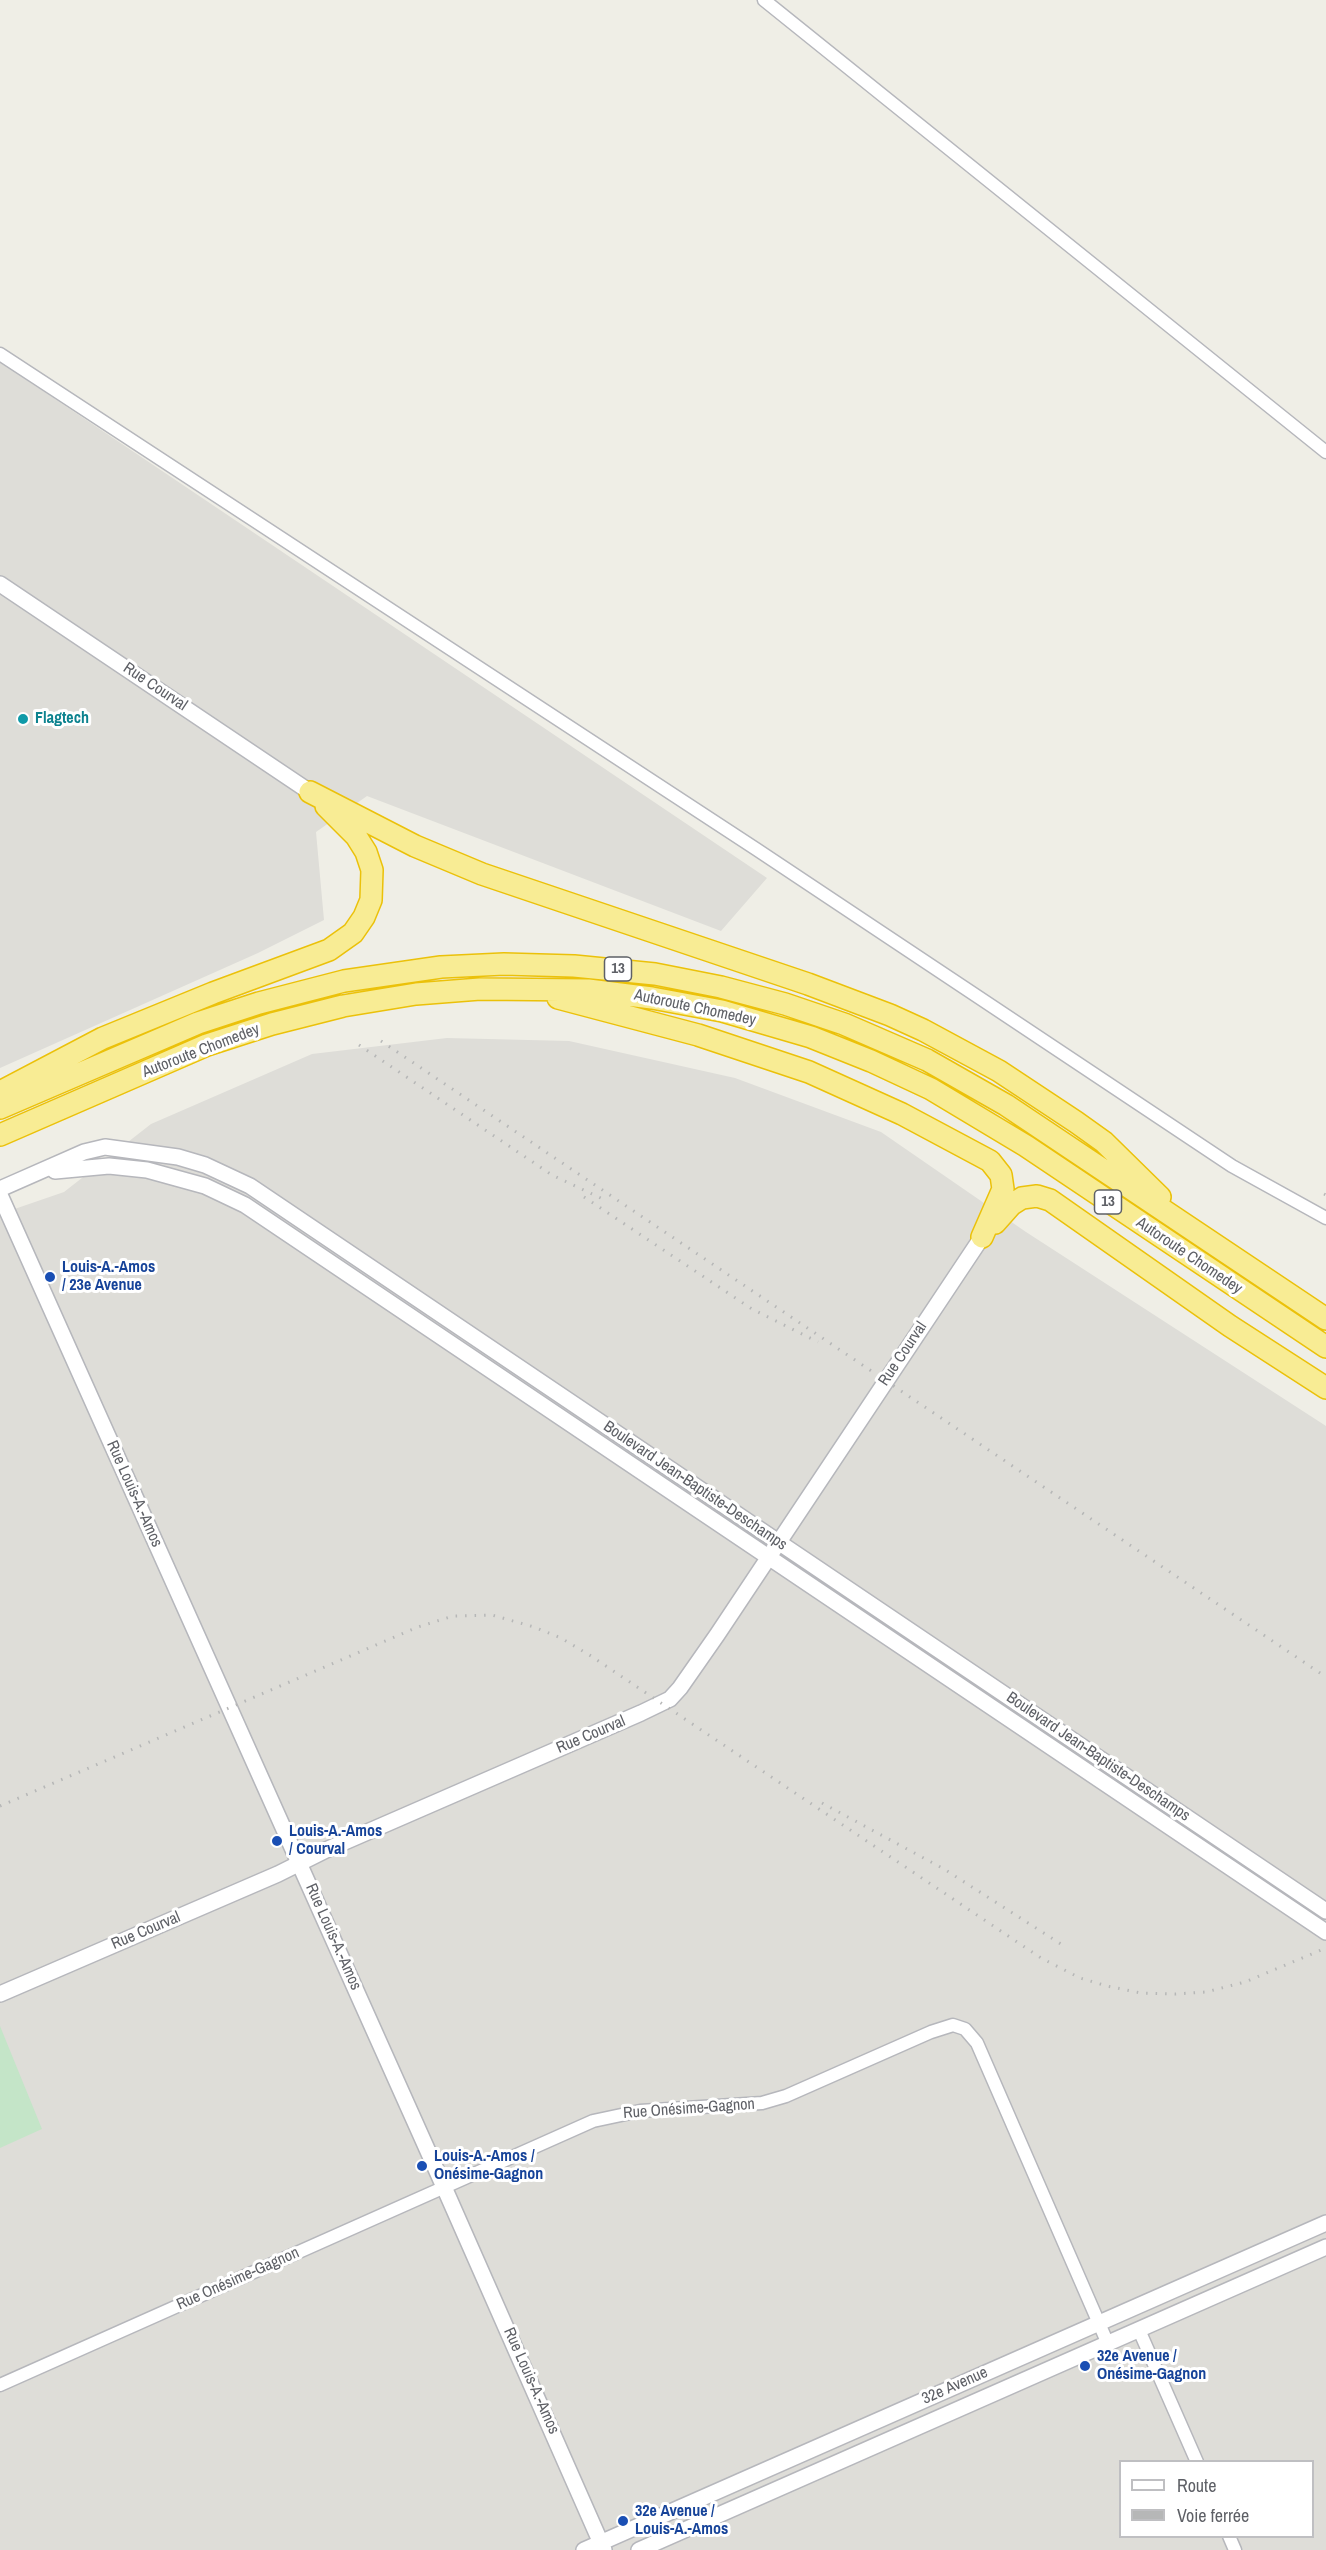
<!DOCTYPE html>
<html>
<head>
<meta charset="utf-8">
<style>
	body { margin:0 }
	#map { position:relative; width:1326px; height:2550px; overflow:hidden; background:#efeee6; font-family:"Archivo Narrow",sans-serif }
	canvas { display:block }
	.legend { position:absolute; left:1119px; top:2460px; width:195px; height:78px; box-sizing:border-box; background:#fff; border:2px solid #bfbfc2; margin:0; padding:8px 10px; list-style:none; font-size:18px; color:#5e6066 }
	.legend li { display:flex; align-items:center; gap:12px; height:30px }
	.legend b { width:30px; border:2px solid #bfbfc2 }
</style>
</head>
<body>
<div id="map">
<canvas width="1326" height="2550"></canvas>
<ul class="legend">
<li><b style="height:8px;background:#fff"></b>Route</li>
<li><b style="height:8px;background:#b6b7b7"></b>Voie ferrée</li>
</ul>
</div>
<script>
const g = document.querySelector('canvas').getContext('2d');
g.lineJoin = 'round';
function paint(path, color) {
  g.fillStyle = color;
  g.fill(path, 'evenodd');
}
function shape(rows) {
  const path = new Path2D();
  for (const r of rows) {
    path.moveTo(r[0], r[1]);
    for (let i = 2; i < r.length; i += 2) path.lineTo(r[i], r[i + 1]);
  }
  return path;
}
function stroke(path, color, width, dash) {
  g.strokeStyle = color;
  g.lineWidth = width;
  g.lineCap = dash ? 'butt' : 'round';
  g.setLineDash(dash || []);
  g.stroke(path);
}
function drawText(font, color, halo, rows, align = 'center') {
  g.font = font + ' "Archivo Narrow",sans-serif';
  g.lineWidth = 6;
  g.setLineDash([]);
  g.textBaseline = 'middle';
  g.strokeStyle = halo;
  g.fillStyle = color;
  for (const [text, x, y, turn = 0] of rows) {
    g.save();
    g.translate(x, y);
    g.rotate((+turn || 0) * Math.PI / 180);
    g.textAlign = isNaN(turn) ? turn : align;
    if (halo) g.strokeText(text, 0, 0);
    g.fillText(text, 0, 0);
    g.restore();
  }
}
paint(shape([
	[0,361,15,372,767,878,721,931,367,796,316,832,324,920,258,953,0,1068],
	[447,1038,569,1041,735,1078,881,1132,1026,1232,1326,1426,1326,2550,0,2550,0,1214,64,1192,151,1124,312,1054],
	[1120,2462,1312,2462,1312,2536,1120,2536]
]), '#deddd8');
paint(shape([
	[0,2026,42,2129,0,2148]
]), '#c4e5c8');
const minor = shape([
	[764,0,1326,452],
	[0,354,756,849,1232,1166,1326,1218],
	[1139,2330,1197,2462],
	[0,2385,593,2121,640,2111,762,2103,786,2096,931,2032,953,2025,965,2029,977,2043,1108,2344],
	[1229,2536,1235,2550]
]);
const tertiary = shape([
	[0,584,310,792],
	[55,1171,109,1166,147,1170,205,1186,245,1205,1326,1932],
	[0,1189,84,1152,105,1147,178,1157,205,1165,250,1186,1326,1911],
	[0,1195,444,2187,604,2550],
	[0,1994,278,1874,326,1850,641,1713,670,1699,680,1688,717,1635,982,1237],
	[584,2550,1326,2223],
	[639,2550,1326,2247]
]);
const motorway = shape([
	[310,792,415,846,482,874,808,984,890,1015,923,1030,999,1071,1076,1122,1104,1142,1160,1197],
	[558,998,698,1035,809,1072,902,1114,990,1161,1001,1175,1003,1189,982,1237],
	[0,1092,103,1038,213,993,329,950,353,933,364,917,371,900,372,870,366,852,356,836,326,806],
	[0,1108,198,1023,259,1003,344,981,441,967,504,964,574,966,655,974,721,987,785,1004,844,1024,927,1060,1006,1105,1326,1319],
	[0,1135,207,1045,272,1024,343,1006,416,994,480,989,588,990,652,998,722,1011,811,1037,871,1061,931,1089,1026,1146,1326,1347],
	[995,1223,1011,1205,1022,1198,1037,1196,1050,1200,1230,1326,1326,1388]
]);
stroke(minor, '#b6b7bc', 15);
stroke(tertiary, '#b6b7bc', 18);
stroke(motorway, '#ebc10a', 24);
stroke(minor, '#fff', 12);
stroke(tertiary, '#fff', 15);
stroke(motorway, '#f8ec94', 21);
stroke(shape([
	[381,1041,1326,1677],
	[359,1045,552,1175,607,1201],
	[1324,1194,1326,1195],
	[584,1197,752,1309,818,1342],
	[822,1803,944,1869,1064,1946],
	[0,1806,418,1627,453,1616,492,1615,534,1627,561,1638,591,1656,1041,1958,1080,1978,1107,1986,1141,1993,1175,1994,1206,1992,1245,1982,1326,1948]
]), '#b6b7b7', 3, [1.5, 8]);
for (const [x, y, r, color] of [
	[23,719,6,"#0f9aa8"],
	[50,1277,6,"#1a4fb4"],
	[277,1841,6,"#1a4fb4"],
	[422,2166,6,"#1a4fb4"],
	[1085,2366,6,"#1a4fb4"],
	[623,2521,6,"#1a4fb4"]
]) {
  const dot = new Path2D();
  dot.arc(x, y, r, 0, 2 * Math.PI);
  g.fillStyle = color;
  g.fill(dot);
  stroke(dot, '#fff', 2);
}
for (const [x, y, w] of [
	[618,969,27],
	[1108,1202,27]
]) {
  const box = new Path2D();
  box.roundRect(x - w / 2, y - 12, w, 24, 4.5);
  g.fillStyle = '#fff';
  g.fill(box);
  stroke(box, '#5e6066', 1.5);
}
drawText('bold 15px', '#5e6066', null, [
	["13",618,969],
	["13",1108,1202]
]);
drawText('16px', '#5e6066', '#fff', [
	["Rue Courval",155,687,34],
	["Autoroute Chomedey",695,1008,12],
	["Autoroute Chomedey",201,1051,-21],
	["Autoroute Chomedey",1189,1256,34],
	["Rue Courval",903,1354,-56],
	["Boulevard Jean-Baptiste-Deschamps",695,1486,34],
	["Rue Louis-A.-Amos",134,1494,66],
	["Rue Courval",591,1735,-23],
	["Boulevard Jean-Baptiste-Deschamps",1098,1757,34],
	["Rue Courval",146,1931,-23],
	["Rue Louis-A.-Amos",333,1937,66],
	["Rue Onésime-Gagnon",689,2109,-4],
	["Rue Onésime-Gagnon",238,2279,-24],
	["Rue Louis-A.-Amos",531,2381,66],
	["32e Avenue",955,2386,-24]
]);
drawText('bold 16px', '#0d838f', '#fff', [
	["Flagtech",35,719]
], 'left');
drawText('bold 16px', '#164399', '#fff', [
	["Louis-A.-Amos",62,1268],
	["/ 23e Avenue",62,1286],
	["Louis-A.-Amos",289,1832],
	["/ Courval",289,1850],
	["Louis-A.-Amos /",434,2157],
	["Onésime-Gagnon",434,2175],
	["32e Avenue /",1097,2357],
	["Onésime-Gagnon",1097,2375],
	["32e Avenue /",635,2512],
	["Louis-A.-Amos",635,2530]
], 'left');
</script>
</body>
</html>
